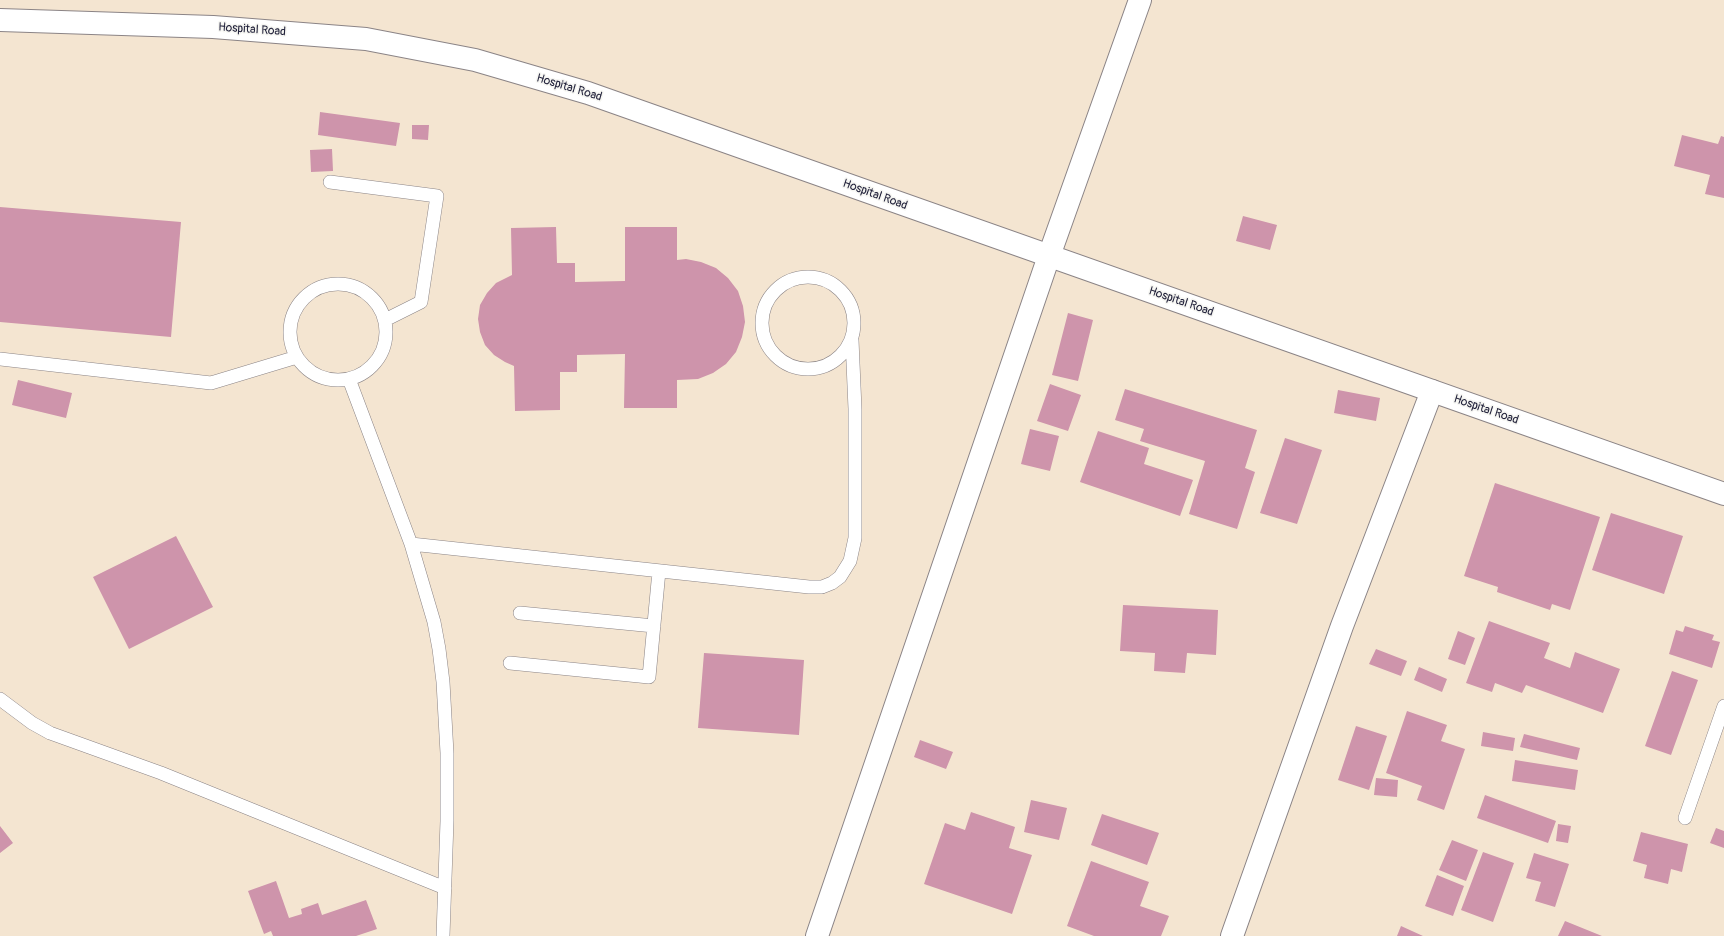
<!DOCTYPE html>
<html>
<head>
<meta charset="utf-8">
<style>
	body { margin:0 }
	canvas { display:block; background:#f4e5d1 }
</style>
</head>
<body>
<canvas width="1724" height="936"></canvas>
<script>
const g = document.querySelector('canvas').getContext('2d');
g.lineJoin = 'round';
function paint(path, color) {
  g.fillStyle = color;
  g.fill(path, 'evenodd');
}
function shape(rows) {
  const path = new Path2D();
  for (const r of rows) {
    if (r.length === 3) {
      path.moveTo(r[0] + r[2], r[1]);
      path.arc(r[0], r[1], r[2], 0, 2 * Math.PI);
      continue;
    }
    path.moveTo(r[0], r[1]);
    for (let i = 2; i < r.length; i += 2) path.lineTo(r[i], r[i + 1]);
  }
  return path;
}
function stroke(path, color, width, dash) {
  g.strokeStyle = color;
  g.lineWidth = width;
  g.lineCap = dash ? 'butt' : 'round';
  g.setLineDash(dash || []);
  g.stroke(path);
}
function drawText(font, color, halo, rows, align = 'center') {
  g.font = font + ' Pangolin,sans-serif';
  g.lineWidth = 3;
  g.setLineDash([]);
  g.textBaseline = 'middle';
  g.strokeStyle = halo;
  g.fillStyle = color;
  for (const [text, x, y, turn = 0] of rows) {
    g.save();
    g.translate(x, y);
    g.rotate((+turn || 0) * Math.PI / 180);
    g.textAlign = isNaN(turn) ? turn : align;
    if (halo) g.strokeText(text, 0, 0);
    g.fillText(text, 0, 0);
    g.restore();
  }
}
paint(shape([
	[320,112,400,123,396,146,318,135],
	[412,125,429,125,428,140,412,139],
	[1682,135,1718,144,1721,136,1724,137,1724,198,1705,194,1710,175,1674,166],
	[332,149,333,171,311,172,310,150],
	[0,207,181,222,171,337,0,322],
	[1243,216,1277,225,1270,250,1236,241],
	[556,227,557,263,575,263,575,282,625,281,625,227,677,227,677,260,686,259,701,262,716,268,728,278,738,291,743,306,745,322,742,337,736,352,726,364,713,373,698,379,677,380,677,408,624,408,625,354,577,355,577,372,560,372,560,410,515,411,514,366,505,362,494,355,485,345,480,332,478,319,480,305,487,293,496,283,512,275,511,228],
	[1068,313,1093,320,1078,381,1052,375],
	[18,380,72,393,66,418,12,405],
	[1050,384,1081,395,1068,431,1037,421],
	[1125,389,1257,430,1245,468,1255,472,1237,529,1189,514,1205,461,1140,441,1144,429,1115,420],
	[1338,390,1380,398,1376,421,1334,413],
	[1030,429,1059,436,1050,471,1021,464],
	[1098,431,1149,448,1144,464,1193,480,1180,516,1080,482],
	[1285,438,1322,450,1297,524,1260,513],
	[1495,483,1600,517,1570,610,1552,604,1550,610,1497,592,1498,587,1464,576],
	[1611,513,1683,536,1664,594,1592,570],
	[176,536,213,607,129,649,93,577],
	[1123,605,1218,610,1216,655,1187,653,1185,673,1154,671,1155,653,1120,651],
	[1489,621,1550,643,1544,658,1570,668,1575,652,1620,669,1603,713,1526,685,1522,693,1495,683,1492,692,1466,683],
	[1685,626,1714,635,1712,640,1720,642,1712,668,1669,654,1676,630,1683,632],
	[1458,631,1475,638,1465,665,1448,659],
	[1376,649,1407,661,1401,676,1369,664],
	[704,653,804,660,799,735,698,728],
	[1419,667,1447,679,1442,692,1414,680],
	[1672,671,1698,680,1671,755,1645,746],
	[1407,711,1447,725,1441,741,1465,749,1444,810,1417,800,1422,786,1386,773],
	[1356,726,1387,736,1369,790,1338,780],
	[1483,732,1515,738,1513,751,1481,746],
	[1524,734,1580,748,1577,760,1520,747],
	[920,740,953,752,946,769,914,757],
	[1515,760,1578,770,1575,790,1512,781],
	[1376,778,1398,780,1397,797,1374,795],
	[1485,795,1556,821,1548,843,1477,818],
	[1031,800,1067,808,1059,840,1024,832],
	[971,812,1015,827,1009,848,1032,855,1012,914,924,884,945,823,965,830],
	[1102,814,1159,833,1147,865,1091,845],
	[1558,824,1571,826,1568,843,1556,841],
	[0,826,13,843,0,853],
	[1716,828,1724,831,1724,848,1710,843],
	[1641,832,1688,844,1682,872,1671,869,1668,884,1644,878,1647,865,1633,861],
	[1452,840,1478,850,1466,881,1439,870],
	[1483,852,1514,863,1493,922,1461,910],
	[1534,853,1569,864,1555,907,1535,901,1541,882,1526,878],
	[1091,861,1149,882,1140,906,1169,916,1161,936,1094,936,1067,926],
	[1437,875,1464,886,1453,916,1425,906],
	[276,881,289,918,302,914,301,909,318,903,322,915,366,900,377,929,356,936,273,936,271,931,264,934,248,891],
	[1565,921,1602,936,1558,936],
	[1401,926,1423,936,1397,936]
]), '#ce94ab');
const service = shape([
	[330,182,437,196,421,302,385,320],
	[808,323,46],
	[338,332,48],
	[0,359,211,383,297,357],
	[349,379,411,544,434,622,439,649,443,682,447,753,447,821,443,936],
	[411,544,809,587,822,587,832,583,840,577,850,561,855,538,855,409,852,340],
	[520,613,654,626],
	[510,663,649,677,659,571],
	[0,699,32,723,50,733,161,773,445,888],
	[1685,818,1724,706]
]);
const minor = shape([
	[817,936,1049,256,1140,0],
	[1232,936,1342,626,1432,391]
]);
const tertiary = shape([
	[0,20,213,27,366,39,475,60,588,93,1724,494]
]);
stroke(service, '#8b8486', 14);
stroke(minor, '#8b8486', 24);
stroke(tertiary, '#8b8486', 24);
stroke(service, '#fff', 13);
stroke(minor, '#fff', 22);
stroke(tertiary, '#fff', 22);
drawText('12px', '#22223b', '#f6f6f2', [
	["Hospital Road",252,30,4],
	["Hospital Road",569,88,17],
	["Hospital Road",875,195,20],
	["Hospital Road",1181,302,19],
	["Hospital Road",1486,410,19]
]);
</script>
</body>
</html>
